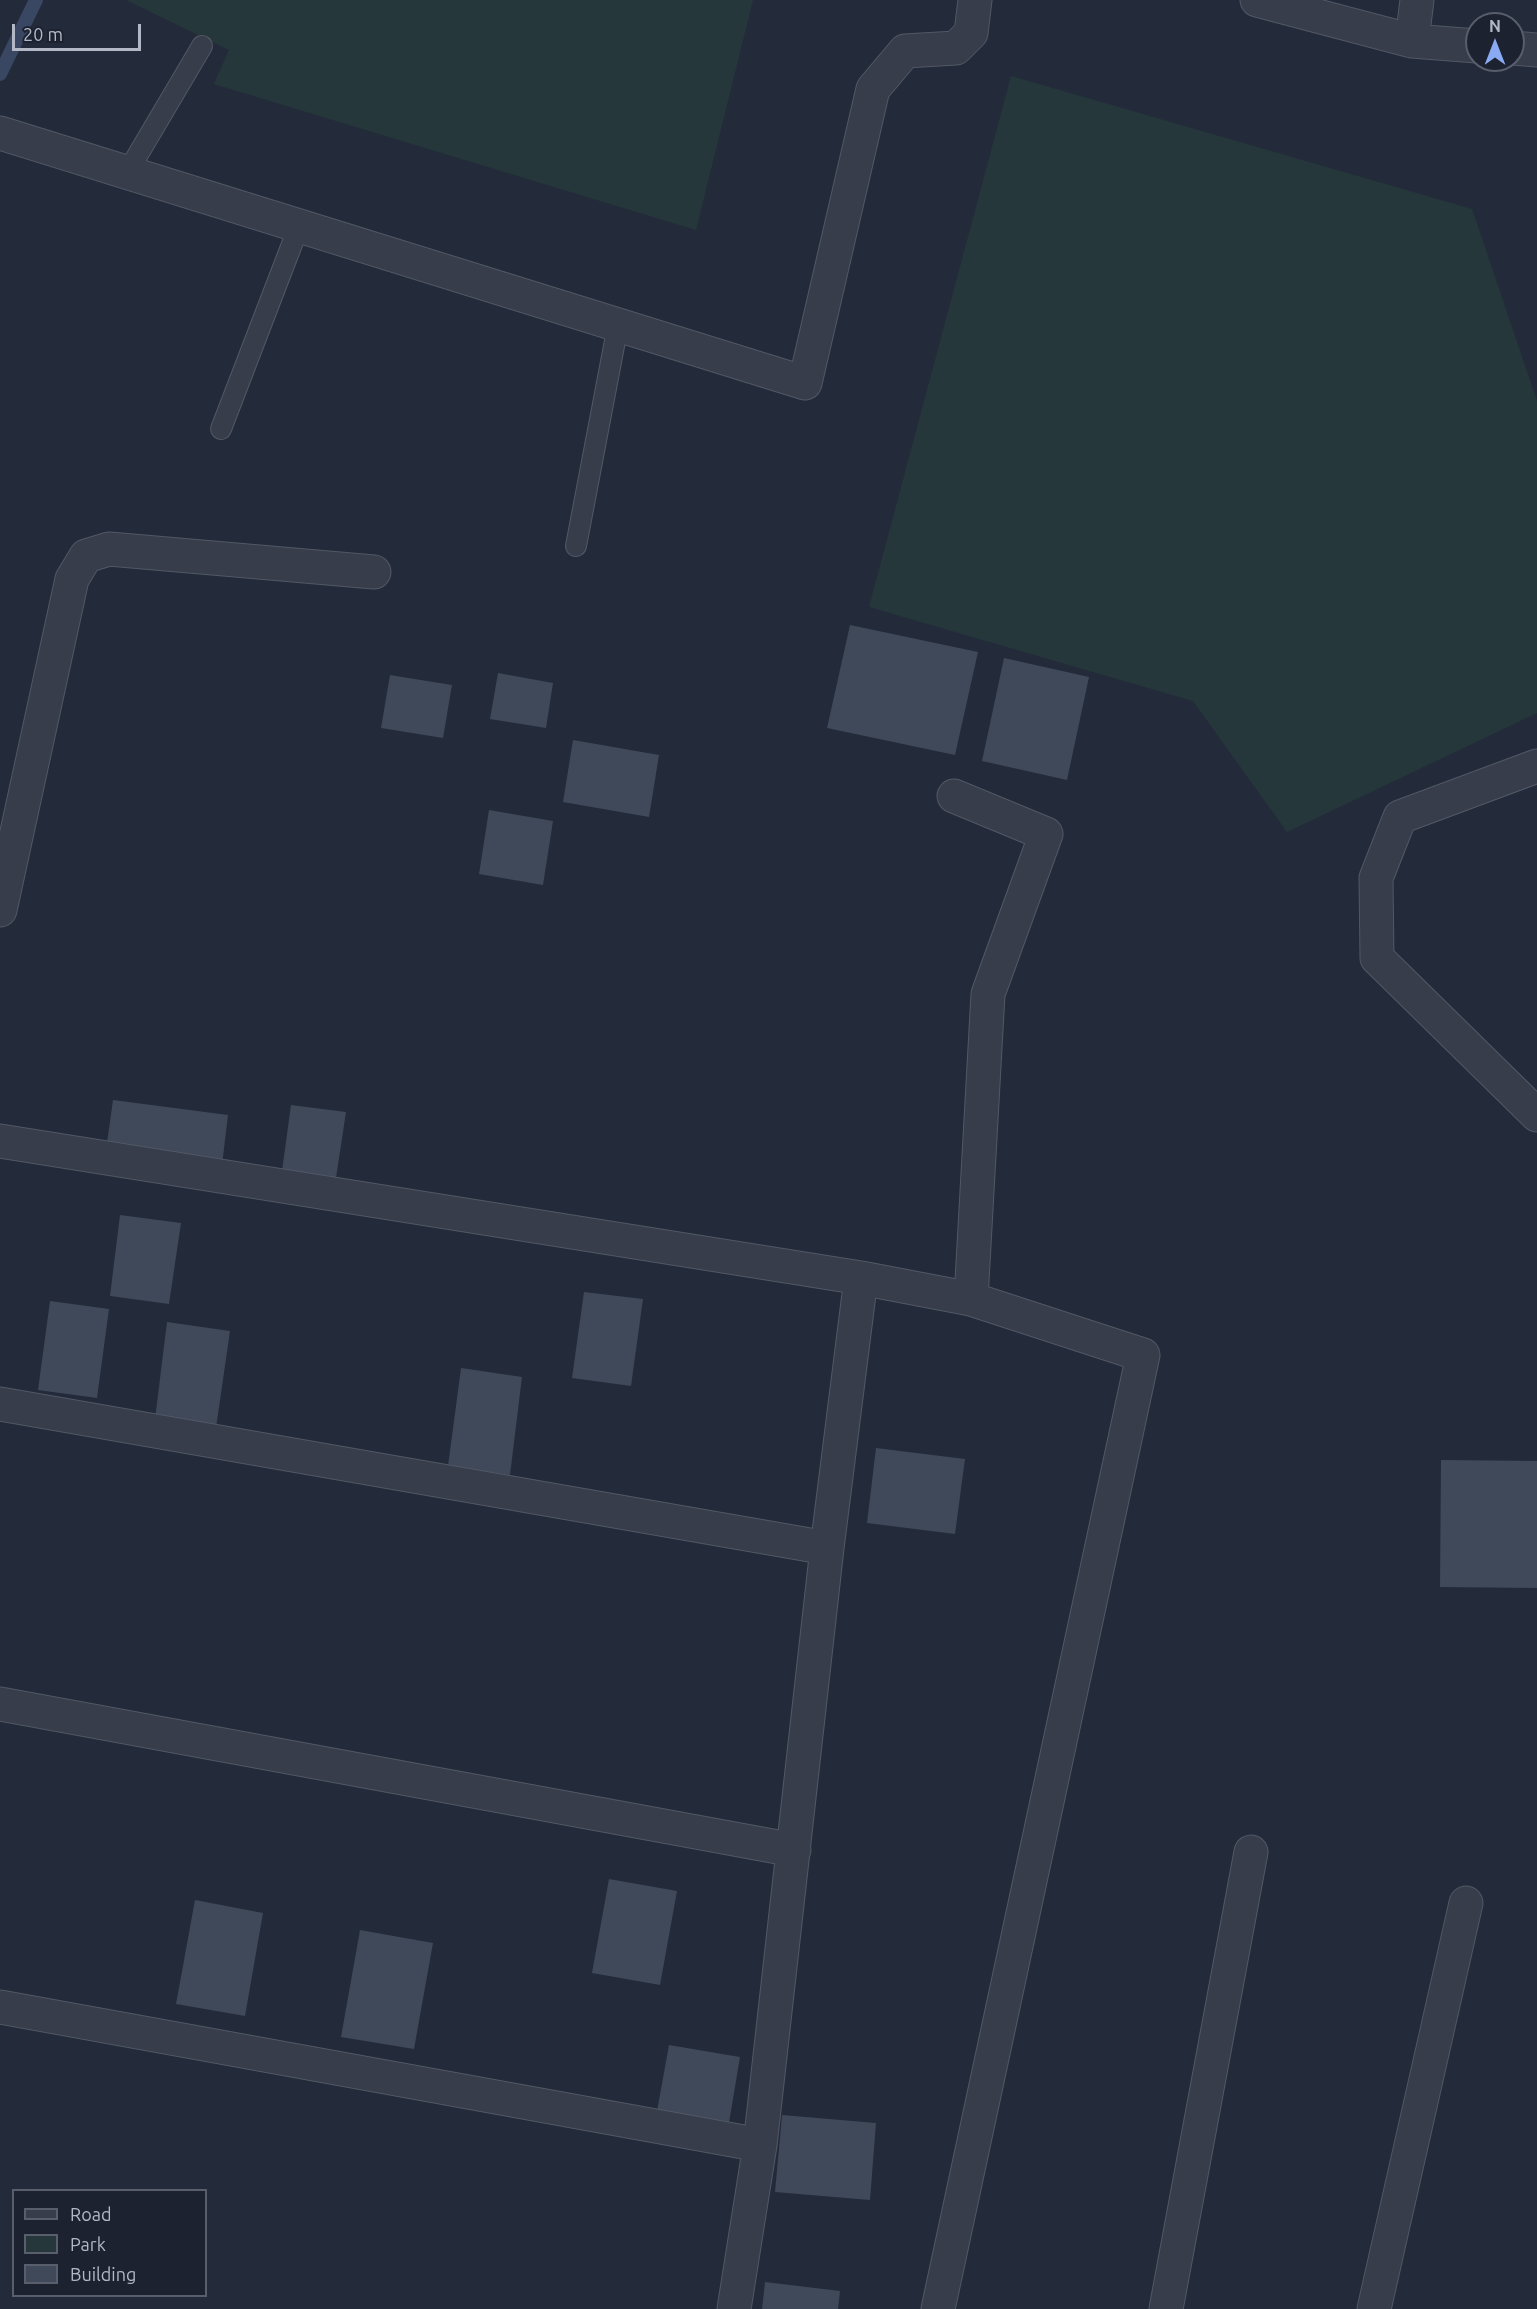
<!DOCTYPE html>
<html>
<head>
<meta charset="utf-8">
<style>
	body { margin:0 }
	#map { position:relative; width:1537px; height:2309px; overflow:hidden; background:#232b3a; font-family:Ubuntu,sans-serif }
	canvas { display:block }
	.legend { position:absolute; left:12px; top:2189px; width:195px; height:108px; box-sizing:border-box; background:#1c222f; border:2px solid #585e6b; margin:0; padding:8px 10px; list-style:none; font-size:18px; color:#b2b8c6 }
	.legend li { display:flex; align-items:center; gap:12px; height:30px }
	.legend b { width:30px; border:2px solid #585e6b }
	.north { position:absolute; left:1465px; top:12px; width:60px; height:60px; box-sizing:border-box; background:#1c222f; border:2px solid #585e6b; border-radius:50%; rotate:0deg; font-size:16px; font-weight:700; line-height:24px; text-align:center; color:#b2b8c6 }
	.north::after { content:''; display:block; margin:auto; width:21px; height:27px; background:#8aaaf3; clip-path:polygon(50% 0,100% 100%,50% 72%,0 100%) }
	.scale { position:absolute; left:12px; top:24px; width:129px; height:27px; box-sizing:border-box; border:3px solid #b2b8c6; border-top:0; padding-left:8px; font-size:18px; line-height:21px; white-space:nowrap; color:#b2b8c6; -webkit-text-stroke:4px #1c222f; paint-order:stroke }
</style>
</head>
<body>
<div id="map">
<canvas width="1537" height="2309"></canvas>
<ul class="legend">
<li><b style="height:8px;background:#373d4a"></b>Road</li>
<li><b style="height:16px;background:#25373b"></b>Park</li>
<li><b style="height:16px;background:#3f4959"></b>Building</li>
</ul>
<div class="north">N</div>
<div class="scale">20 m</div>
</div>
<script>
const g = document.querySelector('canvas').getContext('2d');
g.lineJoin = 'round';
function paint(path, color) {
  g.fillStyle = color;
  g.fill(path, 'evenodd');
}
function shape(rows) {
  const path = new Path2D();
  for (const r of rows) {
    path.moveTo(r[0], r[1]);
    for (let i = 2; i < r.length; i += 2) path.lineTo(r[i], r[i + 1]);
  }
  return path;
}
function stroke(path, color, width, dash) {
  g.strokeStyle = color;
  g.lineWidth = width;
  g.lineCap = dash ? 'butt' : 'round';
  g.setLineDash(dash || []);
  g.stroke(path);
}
paint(shape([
	[126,0,753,0,696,230,214,84,229,50],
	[1011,76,1472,209,1537,401,1537,713,1287,832,1193,701,869,607]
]), '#25373b');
stroke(shape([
	[0,74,36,0]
]), '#394763', 14);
paint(shape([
	[850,625,978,652,955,755,827,728],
	[1004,658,1089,677,1067,780,982,761],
	[498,673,553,683,546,728,490,719],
	[390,675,452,685,443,738,381,728],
	[573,740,659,755,649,817,563,802],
	[489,810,553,821,543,885,479,874],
	[113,1100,228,1115,222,1165,106,1150],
	[291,1105,346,1112,336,1178,282,1171],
	[120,1215,181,1223,169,1304,110,1296],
	[584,1292,643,1299,631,1386,572,1378],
	[50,1301,109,1309,97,1398,38,1390],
	[167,1322,230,1331,216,1428,155,1419],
	[461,1368,522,1377,510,1475,448,1466],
	[876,1448,965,1459,955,1534,867,1523],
	[1441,1460,1537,1461,1537,1588,1440,1587],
	[609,1879,677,1891,660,1985,592,1973],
	[195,1900,263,1913,245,2016,176,2004],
	[360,1930,433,1943,414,2049,341,2037],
	[669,2045,740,2057,729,2123,657,2111],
	[782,2115,876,2123,870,2200,775,2192],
	[765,2282,840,2291,838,2309,762,2309]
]), '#3f4959');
const lane = shape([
	[127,173,202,46],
	[221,429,299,226],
	[576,546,618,325]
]);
const street = shape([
	[1257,0,1412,41],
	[1417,0,1412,41,1477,46],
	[1513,48,1537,50],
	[0,133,805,383,873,89,905,51,956,48,971,33,975,0],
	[1537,766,1400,817,1376,878,1377,958,1537,1115],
	[0,910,72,579,86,556,109,549,374,572],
	[0,1141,861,1278],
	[0,1404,827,1548],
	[0,1704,794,1850],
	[0,2007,760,2145],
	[734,2309,760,2145,827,1548,861,1278,971,1299,988,994,1046,834,954,796],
	[938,2309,1143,1355,971,1299],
	[1166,2309,1251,1852],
	[1374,2309,1466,1903]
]);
stroke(lane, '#525865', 22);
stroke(street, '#525865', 35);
stroke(lane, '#373d4a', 20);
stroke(street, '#373d4a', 33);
</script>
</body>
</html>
